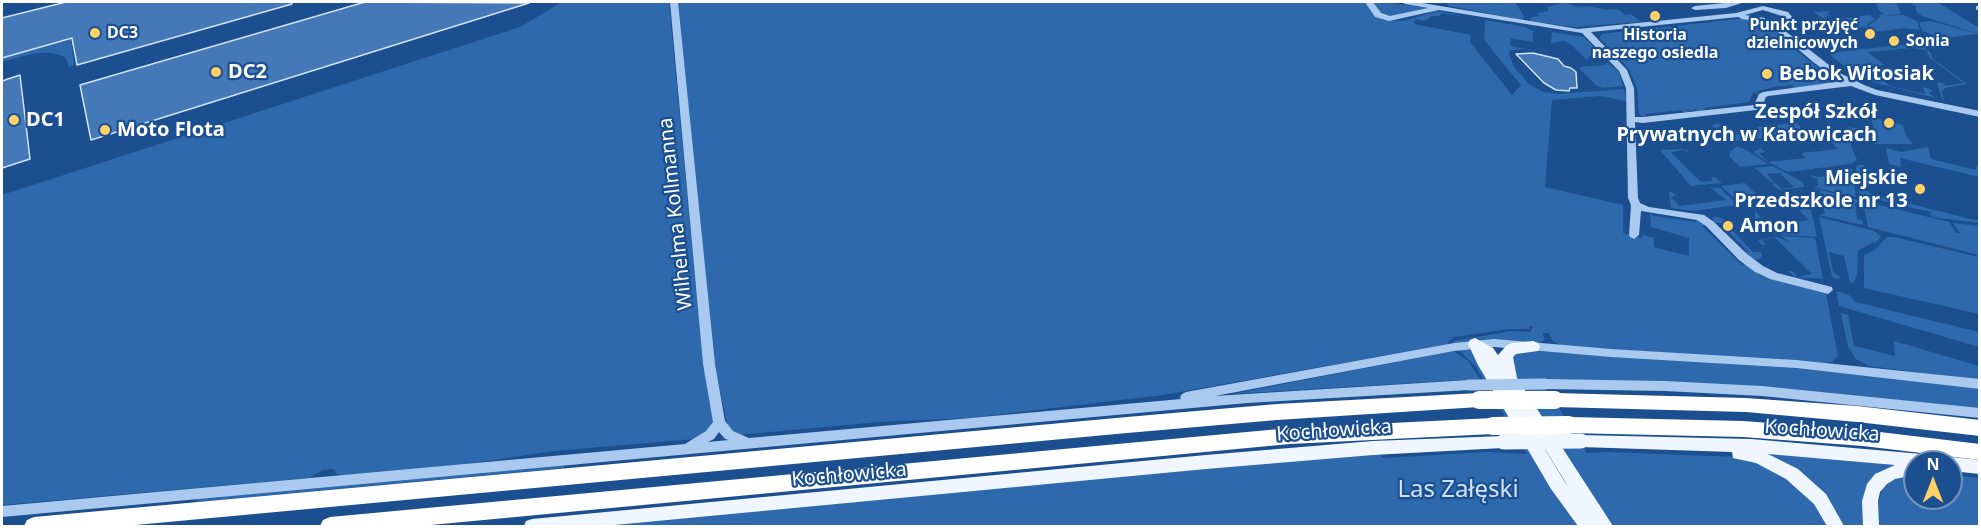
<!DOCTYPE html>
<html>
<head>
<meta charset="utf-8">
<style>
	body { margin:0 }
	#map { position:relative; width:1981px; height:528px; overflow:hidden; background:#1b4f8f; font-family:"Noto Sans",sans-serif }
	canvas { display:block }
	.frame { position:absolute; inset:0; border:3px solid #fff; pointer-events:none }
	.north { position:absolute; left:1903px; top:450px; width:60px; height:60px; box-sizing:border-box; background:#1b4f8f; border:2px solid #7695bc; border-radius:50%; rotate:0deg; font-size:16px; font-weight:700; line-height:24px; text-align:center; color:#fff }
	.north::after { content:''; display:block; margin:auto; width:21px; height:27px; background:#ffd166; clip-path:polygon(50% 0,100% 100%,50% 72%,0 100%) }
</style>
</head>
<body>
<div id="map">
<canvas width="1981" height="528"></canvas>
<div class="frame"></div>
<div class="north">N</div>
</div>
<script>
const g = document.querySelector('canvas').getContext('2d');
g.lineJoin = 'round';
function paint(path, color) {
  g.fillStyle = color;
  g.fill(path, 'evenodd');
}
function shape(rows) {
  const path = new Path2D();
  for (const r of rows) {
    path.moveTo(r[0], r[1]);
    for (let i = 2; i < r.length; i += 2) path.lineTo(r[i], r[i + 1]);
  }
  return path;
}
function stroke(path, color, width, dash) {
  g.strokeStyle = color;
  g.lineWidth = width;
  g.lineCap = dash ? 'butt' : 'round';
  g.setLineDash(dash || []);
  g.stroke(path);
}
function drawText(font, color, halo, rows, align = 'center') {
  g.font = font + ' "Noto Sans",sans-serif';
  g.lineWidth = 4.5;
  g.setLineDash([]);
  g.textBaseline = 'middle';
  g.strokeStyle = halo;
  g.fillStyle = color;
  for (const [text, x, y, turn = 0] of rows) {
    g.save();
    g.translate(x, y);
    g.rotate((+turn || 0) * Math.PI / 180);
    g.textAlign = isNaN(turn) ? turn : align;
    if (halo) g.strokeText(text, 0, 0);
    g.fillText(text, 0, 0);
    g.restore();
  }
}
paint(shape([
	[562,2,669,2,703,363,713,421,709,431,694,439,554,451,460,465,343,476,337,474,333,469,323,470,309,478,2,505,2,195,520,27],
	[678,2,1366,2,1373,14,1383,20,1403,21,1438,11,1472,18,1441,13,1440,16,1432,16,1426,21,1415,19,1414,24,1471,35,1470,42,1512,95,1521,85,1484,40,1485,20,1526,27,1533,31,1533,42,1511,38,1510,46,1526,49,1510,50,1509,54,1514,67,1530,85,1544,92,1557,94,1624,89,1626,101,1600,96,1552,100,1545,187,1623,205,1623,233,1642,238,1642,235,1654,238,1654,247,1689,256,1689,238,1651,227,1650,213,1653,216,1696,222,1696,219,1705,225,1702,226,1742,265,1746,264,1761,276,1826,294,1838,356,1832,362,1821,363,1609,349,1560,345,1552,340,1549,333,1543,333,1544,340,1539,343,1500,340,1454,343,1453,341,1512,331,1530,332,1533,327,1531,326,1528,329,1510,329,1454,337,1448,342,1449,344,1163,395,969,418,879,422,738,435,728,427,714,362],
	[1373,2,1382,2,1427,8,1398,16,1388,16,1377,11],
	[1446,2,1515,2,1524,16,1523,20,1449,6],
	[1564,2,1577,7,1588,6,1607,10,1618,9,1625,15,1631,14,1641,22,1574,27,1530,21,1531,17,1539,16,1537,13,1548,11,1548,7],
	[1876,2,1896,2,1901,14,1883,16,1903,15,1917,21,1920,30,1904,28,1875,32,1868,26,1881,16,1877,15,1884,14,1879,11],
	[1908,2,1937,2,1979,28,1979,34,1922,16,1916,11,1916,6],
	[1829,11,1831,12,1827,13,1830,16,1824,17,1829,20,1870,15,1875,19,1866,26,1876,35,1864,27,1839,28,1813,12],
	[1747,18,1760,21,1776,28,1789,45,1822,71,1816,64,1836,77,1838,82,1836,83,1831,79,1829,80,1832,83,1792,88,1793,85,1774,87,1757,91,1759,94,1753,92,1749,102,1704,108,1706,111,1694,112,1698,107,1692,111,1684,109,1691,113,1685,113,1681,110,1645,114,1645,118,1639,114,1637,88,1629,69,1599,38,1602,34],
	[1931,21,1978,34,1943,38,1922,31,1919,22],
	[1552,32,1584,37,1596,49,1587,60,1570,44,1564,41,1551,43],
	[71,39,74,65,69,67,65,57,52,53,36,53,2,62,2,58],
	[1909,44,1921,45,1931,53,1932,58,1967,84,1945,88,1942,92,1944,100,1942,99,1937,83,1941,82,1946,86,1964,83,1930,58,1926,50,1912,48,1868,52,1884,65,1866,67,1890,86,1925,94,1923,87,1927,88,1932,90,1933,92,1929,92,1930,94,1936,98,1868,81,1850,71,1828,53],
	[1607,62,1618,71,1623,86,1603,88,1597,86,1578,67,1607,65],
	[1783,111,1807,133,1736,141,1726,138,1711,125,1718,123,1722,126,1715,128,1724,136,1760,132,1757,127,1793,123,1784,115,1775,116,1771,113],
	[1871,117,1903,125,1906,136,1913,144,1874,144,1870,139,1857,139,1846,127,1874,130],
	[1816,137,1822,137,1850,143,1857,160,1851,164,1788,172,1768,162,1753,152,1761,148,1765,152,1759,153,1768,162,1805,158,1801,153,1838,149,1829,140,1820,141],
	[1737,146,1748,151,1768,164,1740,167,1729,156,1731,151],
	[1928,147,1931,159,1976,170,1976,165,1979,167,1979,177,1900,158,1901,167,1889,164,1886,148,1901,152],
	[1680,149,1687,150,1690,153,1683,150,1671,152,1701,182,1713,181,1711,178,1714,177,1722,183,1691,186,1660,150],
	[1858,165,1866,165,1860,168,1863,187,1871,194,1970,219,1979,220,1979,223,1939,218,1931,216,1930,212,1904,206,1904,210,1893,206,1892,203,1866,197,1866,200,1860,198,1856,168],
	[1772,166,1803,182,1804,187,1779,190,1772,184,1776,183,1781,189,1794,187,1780,173,1767,174,1774,182,1771,182,1755,168],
	[1852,169,1856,197,1813,187,1818,186,1817,178,1811,177,1811,175,1818,177,1849,173,1847,170],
	[1745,183,1760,198,1739,202,1742,205,1721,186],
	[1710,187,1720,188,1737,205,1694,211,1671,208,1669,192,1672,192,1676,196,1671,197,1680,206,1726,200],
	[1813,188,1860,200,1860,203,1855,203,1857,219,1863,221,1863,225,1819,215,1825,214,1820,191],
	[1808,197,1817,237,1775,234,1755,225,1755,211,1761,218,1756,219,1766,228,1809,220,1799,210,1808,208,1797,198],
	[1863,201,1949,222,1956,233,1960,233,1953,223,1979,226,1979,255,1868,227],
	[1716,216,1730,222,1721,224,1726,228,1730,228,1753,252,1760,252,1762,255,1760,259,1753,260,1744,253,1748,252,1720,223,1713,222,1712,218],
	[1819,217,1874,231,1881,236,1876,243,1873,242,1858,251,1857,275,1854,282,1850,283,1844,256,1829,252,1833,272,1841,278,1837,279,1832,276],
	[1781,236,1799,237,1800,239,1801,237,1815,238,1823,279,1795,277,1788,271,1792,271,1798,277,1812,274,1775,238,1762,240,1766,245,1762,245,1758,240,1777,237,1790,242],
	[1887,237,1894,237,1979,257,1979,314,1864,288,1864,255,1875,250],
	[1836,291,1849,295,1856,302,1979,332,1979,347,1839,306],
	[1841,313,1848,315,1854,346,1895,356,1894,341,1979,366,1979,380,1869,366,1856,359,1848,347],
	[1468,349,1472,352,1579,526,583,526,1200,467,1376,453,1384,458,1487,452,1527,454,1476,367,1459,350],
	[1525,350,1793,368,1979,387,1979,409,1792,389,1669,382,1541,379,1587,453,1607,452,1740,457,1771,468,1811,498,1829,526,1612,526,1510,368,1511,355],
	[1454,351,1468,361,1480,379,1232,394],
	[1760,453,1897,464,1879,472,1866,487,1863,498,1864,526,1842,526,1838,516],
	[565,465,564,468,195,502,198,498],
	[1915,473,1915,498,1951,498,1951,475,1979,478,1979,526,1877,526,1877,507,1882,490,1891,480]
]), '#2e69ad');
const building = shape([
	[66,2,291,2,292,4,77,65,72,38,2,58,2,18,66,2],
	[365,2,529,3,91,140,80,85,365,2],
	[1533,53,1558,59,1564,66,1571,68,1576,72,1577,88,1570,88,1569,91,1556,90,1544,83,1516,54,1533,53],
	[20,75,30,159,2,168,2,81,20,75]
]);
paint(building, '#4478b7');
stroke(building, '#cfe3fa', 1.5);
paint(shape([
	[670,2,678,2,715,364,725,421,733,431,749,438,1181,399,1180,397,1182,394,1186,392,1454,343,1494,339,1611,349,1796,360,1980,379,1980,389,1796,368,1611,357,1494,347,1454,351,1215,396,1469,380,1473,382,1475,385,1473,388,1469,390,1247,403,2,517,2,506,685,444,706,431,713,422,703,364,670,2],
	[719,432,725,439,729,440,708,442,714,439,719,432],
	[1365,2,1373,2,1381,13,1390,16,1428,8,1405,4,1401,2,1416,2,1578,29,1736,13,1763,6,1788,12,1794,19,1792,24,1791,26,1785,26,1784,24,1786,19,1782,16,1763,10,1745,15,1765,18,1765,22,1762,22,1742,19,1738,17,1591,32,1627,70,1634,88,1635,117,1643,117,1754,105,1759,94,1763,92,1843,81,1832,76,1812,61,1772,27,1772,23,1775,23,1838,72,1864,85,1877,90,1980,111,1980,117,1875,95,1851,86,1768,96,1766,97,1762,107,1756,110,1643,123,1635,122,1638,198,1640,203,1649,207,1704,215,1714,222,1747,254,1763,266,1777,273,1832,287,1833,290,1828,294,1770,279,1755,272,1739,260,1706,226,1697,220,1641,211,1639,235,1634,239,1630,237,1629,235,1631,205,1628,198,1626,88,1619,71,1582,33,1439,10,1389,21,1375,17,1365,2],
	[1734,2,1745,2,1726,8,1695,10,1691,8,1695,6,1734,2],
	[1976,6,1980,6,1980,10,1976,10,1976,6],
	[1545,379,1665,381,1762,386,1980,408,1980,418,1762,396,1665,391,1545,389,1541,387,1539,384,1541,381,1545,379]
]), '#a9c9ee');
paint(shape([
	[1475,338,1493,348,1498,355,1507,345,1512,343,1533,341,1538,343,1540,347,1538,351,1516,354,1513,357,1517,378,1613,526,1578,526,1551,489,1478,365,1468,344,1470,340,1475,338],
	[1521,410,1569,488,1563,479,1521,410],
	[1581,435,1751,439,1933,455,1939,457,1941,462,1915,462,1915,475,1895,479,1887,484,1880,492,1878,501,1879,526,1863,526,1862,501,1867,484,1875,474,1895,465,1768,454,1798,469,1826,494,1844,526,1827,526,1814,504,1786,479,1756,463,1733,458,1732,452,1581,447,1575,446,1573,441,1575,436,1581,435],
	[1503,436,1509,437,1511,442,1509,447,1503,448,1373,455,1206,469,604,526,524,526,526,521,532,519,1206,455,1373,441,1503,436],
	[1951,457,1980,460,1980,474,1951,471,1951,462,1944,462,1951,457]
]), '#f0f6ff');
paint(shape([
	[1479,393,1486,395,1488,400,1486,405,1479,407,1277,420,1127,433,125,526,24,526,27,520,34,517,1127,417,1277,404,1479,393],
	[1555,393,1746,398,1857,406,1980,420,1980,436,1857,422,1746,412,1555,407,1548,405,1546,400,1548,395,1555,393],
	[1569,417,1743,421,1863,430,1980,444,1980,460,1863,446,1743,437,1569,433,1562,430,1560,425,1562,420,1569,417],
	[1493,418,1500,421,1502,426,1500,431,1493,434,1290,444,420,526,320,526,323,520,330,517,1290,428,1493,418]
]), '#fff');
stroke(shape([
	[1469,385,1545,384]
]), '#a9c9ee', 11);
stroke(shape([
	[1503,442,1581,441]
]), '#f0f6ff', 15);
stroke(shape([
	[1479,400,1555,400],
	[1493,426,1569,425]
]), '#fff', 18);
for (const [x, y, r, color] of [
	[1655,16,6,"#ffd166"],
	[95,33,6,"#ffd166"],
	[1870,34,6,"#ffd166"],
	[1894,41,6,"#ffd166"],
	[216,72,6,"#ffd166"],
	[1767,74,6,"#ffd166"],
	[14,120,6,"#ffd166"],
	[1889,123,6,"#ffd166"],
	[105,130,6,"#ffd166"],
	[1920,189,6,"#ffd166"],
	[1728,226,6,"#ffd166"]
]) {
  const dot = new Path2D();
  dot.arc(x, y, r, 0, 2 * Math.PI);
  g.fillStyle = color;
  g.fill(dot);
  stroke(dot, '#1b4f8f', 2);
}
drawText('bold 16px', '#fff', '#1b4f8f', [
	["Punkt przyjęć",1858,25,"right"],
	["dzielnicowych",1858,43,"right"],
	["DC3",107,33],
	["Historia",1655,35,"center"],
	["naszego osiedla",1655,53,"center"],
	["Sonia",1906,41]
], 'left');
drawText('bold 20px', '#fff', '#1b4f8f', [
	["DC2",228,72],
	["Bebok Witosiak",1779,74],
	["Zespół Szkół",1877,112,"right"],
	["Prywatnych w Katowicach",1877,135,"right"],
	["DC1",26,120],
	["Moto Flota",117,130],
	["Miejskie",1908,178,"right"],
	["Przedszkole nr 13",1908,201,"right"],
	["Amon",1740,226]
], 'left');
drawText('20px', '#fff', '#1b4f8f', [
	["Wilhelma Kollmanna",676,214,-96],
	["Kochłowicka",1334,431,-4],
	["Kochłowicka",1822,431,4],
	["Kochłowicka",849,475,-5]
]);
drawText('24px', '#cfe3fa', '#1b4f8f', [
	["Las Załęski",1458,490]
]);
</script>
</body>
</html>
